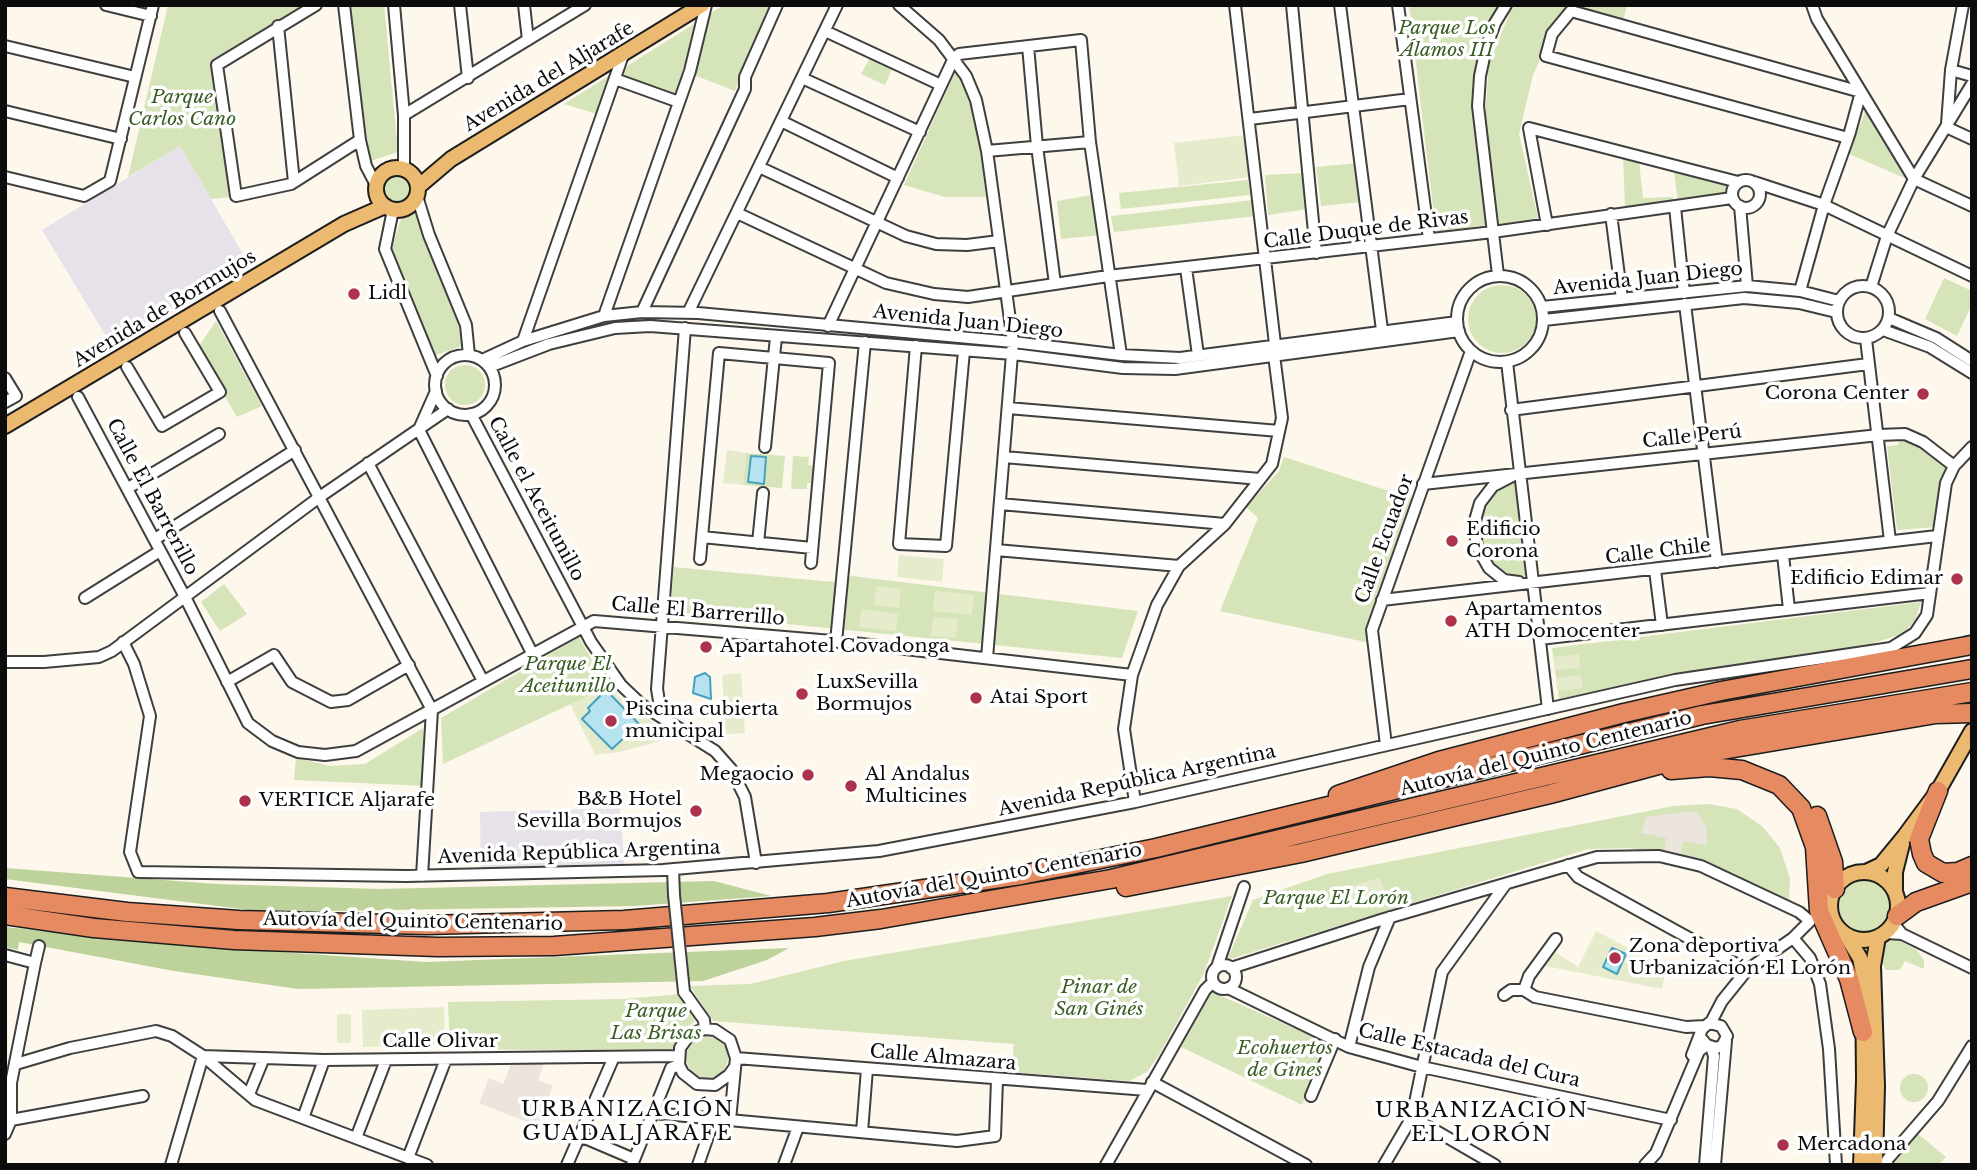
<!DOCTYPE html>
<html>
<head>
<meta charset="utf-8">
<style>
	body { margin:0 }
	#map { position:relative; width:1977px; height:1170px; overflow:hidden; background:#fdf7ec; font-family:"Libre Baskerville",serif }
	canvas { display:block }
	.frame { position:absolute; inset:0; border:7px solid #0c0c0c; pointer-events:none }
</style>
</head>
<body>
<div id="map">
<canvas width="1977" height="1170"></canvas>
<div class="frame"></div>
</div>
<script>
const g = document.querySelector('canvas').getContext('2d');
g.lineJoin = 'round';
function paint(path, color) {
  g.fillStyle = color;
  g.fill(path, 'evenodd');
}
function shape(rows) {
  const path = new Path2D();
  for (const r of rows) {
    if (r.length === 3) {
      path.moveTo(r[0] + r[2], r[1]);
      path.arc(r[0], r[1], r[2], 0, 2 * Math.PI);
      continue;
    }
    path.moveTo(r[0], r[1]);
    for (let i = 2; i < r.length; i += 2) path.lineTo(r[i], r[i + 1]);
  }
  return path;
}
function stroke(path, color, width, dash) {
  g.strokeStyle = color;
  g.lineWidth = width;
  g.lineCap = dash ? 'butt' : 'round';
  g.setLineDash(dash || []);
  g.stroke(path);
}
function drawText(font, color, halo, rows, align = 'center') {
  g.font = font + ' "Libre Baskerville",serif';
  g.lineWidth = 7;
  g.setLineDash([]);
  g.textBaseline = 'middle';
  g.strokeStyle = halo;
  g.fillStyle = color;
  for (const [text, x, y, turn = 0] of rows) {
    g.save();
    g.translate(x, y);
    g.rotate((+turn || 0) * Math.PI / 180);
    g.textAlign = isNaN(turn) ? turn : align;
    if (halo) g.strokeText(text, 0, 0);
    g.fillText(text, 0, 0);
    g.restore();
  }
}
paint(shape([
	[180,146,250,266,113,348,42,230],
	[620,808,625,871,481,874,480,812]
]), '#e7e1ea');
paint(shape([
	[168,5,304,5,213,59,230,197,211,199,180,146,128,177],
	[349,5,384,5,398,152,370,161],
	[724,5,770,5,735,91,694,75,707,15],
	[1409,5,1498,5,1479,51,1472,87,1487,225,1436,232],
	[1513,5,1627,5,1623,21,1559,17,1533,75,1519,134,1538,218,1499,224,1485,116,1489,64],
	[694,24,677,95,623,75,627,66],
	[871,56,893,67,885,85,861,74],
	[958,66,975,113,986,197,945,197,904,185],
	[610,75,597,114,564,104],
	[1866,109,1907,179,1849,154],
	[1623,156,1639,161,1643,198,1673,197,1673,204,1625,208],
	[1357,163,1361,202,1321,206,1316,167],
	[1674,172,1729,185,1728,195,1678,203],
	[397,189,17],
	[1304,173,1308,209,1268,215,1265,175],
	[1248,180,1250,195,1121,209,1119,193],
	[1097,194,1102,235,1061,239,1057,201],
	[1254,200,1256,216,1114,232,1111,216],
	[415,214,462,332,462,346,436,355,431,352,391,250,401,219],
	[1944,278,1972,291,1972,304,1957,336,1925,319],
	[1502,319,34],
	[216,321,262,406,237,417,197,349],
	[465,385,20],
	[1900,438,1920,445,1947,467,1939,486,1935,527,1897,530,1887,446,1898,445],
	[746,453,785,456,782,488,743,485],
	[793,456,809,457,808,465,815,466,814,483,807,483,807,489,791,489],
	[1284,457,1413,499,1368,626,1370,643,1220,611,1258,518,1246,507,1279,471],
	[1516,480,1528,576,1510,575,1493,564,1482,544,1478,525,1484,506,1495,491],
	[674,567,833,582,852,576,1138,611,1122,658,670,612],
	[224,584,247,614,220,631,201,602],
	[1921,602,1915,621,1902,634,1864,646,1667,675,1559,699,1552,648],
	[579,637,607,687,443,764,441,718],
	[423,728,427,786,294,780,296,758,331,766,365,764],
	[1708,804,1737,809,1763,827,1780,848,1790,879,1789,903,1706,863,1630,848,1588,849,1227,960,1253,900,1327,874,1674,806],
	[1865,906,26],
	[1232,896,1204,973,1159,1055,1147,1072,1129,1081,1011,1072,1014,1044,713,1021,690,986,750,984,844,961],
	[1894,938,1917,950,1924,960,1924,969,1905,961,1900,970,1886,970,1878,956,1882,945],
	[1212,992,1328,1043,1302,1105,1181,1047],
	[681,994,696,1019,670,1051,450,1049,448,1002,623,999],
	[707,1057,21],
	[1914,1088,14],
	[1917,1133,1946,1157,1938,1165,1894,1165,1894,1160]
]), '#d6e4ba');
paint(shape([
	[5,868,216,884,379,889,714,881,771,896,635,906,265,912,5,879],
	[5,927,193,946,426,962,789,948,767,960,703,981,298,989,174,971,19,942,18,950,5,947]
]), '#bdd39b');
paint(shape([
	[1245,135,1251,177,1179,186,1174,143],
	[727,450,746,453,743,485,723,483],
	[899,555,944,559,942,582,897,577],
	[876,586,901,589,899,608,874,605],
	[935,591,974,595,972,615,933,611],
	[861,609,898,614,896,631,859,627],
	[933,617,958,619,956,638,931,636],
	[1579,654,1580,668,1555,670,1554,657],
	[741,673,745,733,726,734,722,675],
	[1581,675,1583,688,1558,691,1556,678],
	[607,687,634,709,675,737,620,752,595,755,570,704],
	[1380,878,1386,897,1353,906,1348,887],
	[1596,931,1666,968,1662,989,1545,966,1554,951,1578,967],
	[444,1007,445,1044,363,1047,362,1010],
	[337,1014,351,1014,351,1043,337,1043]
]), '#e6eccb');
paint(shape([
	[1692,811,1698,813,1706,827,1707,845,1683,841,1680,857,1664,853,1666,838,1641,833,1646,817],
	[513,1059,546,1059,538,1080,553,1086,537,1126,479,1103,489,1078,503,1084]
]), '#ece5dd');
const water = shape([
	[751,456,766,457,764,484,748,482,751,456],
	[705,673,710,677,711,699,693,693,695,677,705,673],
	[606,690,639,724,612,749,582,719,590,711,588,708,606,690],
	[1612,948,1626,954,1617,974,1603,967,1612,948]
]);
paint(water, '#b6e3ef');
stroke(water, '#44a1bf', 2);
stroke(shape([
	[1964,637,1972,635]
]), '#44a1bf', 2.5);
const minor = shape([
	[106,5,151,16],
	[316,5,217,65,236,196,291,184,360,140],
	[344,5,360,140,366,166,376,185],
	[394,5,404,115,404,169],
	[460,5,468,78],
	[524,5,528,40],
	[899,5,939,40,966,76,976,100,987,151,1013,342,987,658],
	[1235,5,1275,344],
	[1292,5,1316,253],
	[1340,5,1382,330],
	[1398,5,1429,239],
	[1812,5,1817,19,1914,179],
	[278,26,294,182],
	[825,31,941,85],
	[5,46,135,77],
	[1028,46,1037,146,1055,284],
	[1951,70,1972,76],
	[802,78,920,132],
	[615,79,679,102],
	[5,111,121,139],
	[404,115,585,5],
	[1250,119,1410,99],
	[781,121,898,178],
	[1947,124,1951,70,1963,5],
	[1946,127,1972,139],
	[987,151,1090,142],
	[759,167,906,236,936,244,967,245,999,241],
	[5,177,84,196,110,181,153,5],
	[1914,179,1972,206],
	[1746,194,14],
	[1754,182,1824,205,1972,276],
	[417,196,429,235,466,325,469,355],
	[1740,206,1747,286],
	[1675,207,1684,293],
	[393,210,385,249,437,376],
	[737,213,886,283,934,294,968,297,1108,276,1493,232,1732,198],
	[1611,214,1622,299],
	[1547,225,1529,128,1738,182],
	[1186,268,1198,355],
	[1498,275,1478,106,1480,76,1486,48,1495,23,1506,5],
	[1500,319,43],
	[1863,312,26],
	[1871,287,1887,236,1914,179,1972,84],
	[1800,291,1824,205,1848,138,1850,132,1861,92,1571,11,1552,34,1546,56,1848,138],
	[1685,304,1717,562],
	[1542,307,1747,286,1800,291,1839,301],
	[220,311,432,710],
	[642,312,745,89,745,77,777,5],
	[688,313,837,5],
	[604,316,690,71,706,5],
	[1889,318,1936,338,1972,361],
	[1544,320,1744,298,1799,303,1836,312],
	[828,326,953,60,959,54,1081,40,1090,142,1121,355],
	[1883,330,1930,347,1972,373],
	[1866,339,1890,541],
	[523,341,623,55],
	[916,346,899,544,946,546,964,351],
	[465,385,30],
	[482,360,523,341,604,316,642,312,698,313,1013,342,1121,355,1180,358,1457,322],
	[1507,362,1548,709],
	[127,367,162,426,220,392,185,333],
	[489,367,549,344,615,328,650,326,1013,354,1123,368,1175,369,1459,331],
	[5,378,16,396,5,402],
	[78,397,185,597,248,723,272,741,298,752,325,755,356,751,594,621,844,642,1132,675],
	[1008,408,1279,431],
	[1511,410,1868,364],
	[471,414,591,642,621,685,642,705,715,751,731,769,745,797,756,863],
	[420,427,436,391],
	[419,430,533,655],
	[765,447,776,337],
	[1004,457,1260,479],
	[368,463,483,681],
	[1514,475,1493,486,1480,503,1474,524,1477,547,1489,568,1504,580,1519,582],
	[1423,484,1879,435,1905,434,1923,442,1954,466],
	[128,488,219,434],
	[1000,504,1225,524],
	[702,537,812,548],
	[155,539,295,450],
	[758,543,763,493],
	[996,550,1179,566],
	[1783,555,1789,609],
	[700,559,719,353,829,363,811,563],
	[1655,570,1662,625],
	[85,598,160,551],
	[1382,600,1937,536],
	[1540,639,1930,593],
	[123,642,134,664,150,716,130,852,138,872,406,876,663,870,879,851,1135,802,1675,680,1891,648,1915,633,1927,615,1946,483,1954,466,1972,447],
	[836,642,865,342],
	[5,662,44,662,99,657,112,651,321,496,448,409],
	[227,682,274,655,292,682,331,702,348,700,409,665],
	[668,717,660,707,657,689,685,328],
	[1386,745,1372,630,1471,351],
	[1135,802,1124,729,1132,675,1157,605,1179,566,1225,524,1272,464,1282,418,1274,355],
	[1568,865,1578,877,1747,970],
	[673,869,674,895],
	[422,876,432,710],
	[1894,924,1902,934,1972,968],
	[1886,933,1902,934],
	[1793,938,1810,958,1820,984,1829,1049,1836,1165],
	[1556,939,1529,976,1524,990,1535,997,1686,1027,1705,1026],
	[5,955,35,963,11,1083,11,1120,5,1134],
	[35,963,39,946],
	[1224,977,12],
	[1217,967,1244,887],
	[1231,968,1384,919,1597,857,1659,856,1701,866,1799,912,1810,921,1793,938,1747,970,1722,1001,1710,1024],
	[1228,988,1349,1047,1422,1067,1671,1120],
	[684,992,704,1020,705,1029],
	[1504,995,1511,990,1524,990],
	[1349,1047,1369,967,1390,917],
	[1692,1055,1702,1029,1709,1023,1721,1026,1727,1036,1722,1046,1716,1048,1707,1045,1700,1037],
	[203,1056,324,1060,678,1056],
	[736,1058,1147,1090],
	[16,1064,70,1048,156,1031,172,1036,203,1056,255,1100,427,1165],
	[1152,1082,1306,1165],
	[249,1094,263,1060],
	[1311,1096,1335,1039],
	[653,1113,957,1141,995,1136,997,1080],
	[1412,1117,1495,1165],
	[303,1118,324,1060],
	[11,1120,143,1096],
	[730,1120,736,1058,730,1040,715,1030,705,1029,690,1034,680,1048,679,1065,683,1073,697,1084,715,1085,729,1075,734,1068],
	[862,1132,867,1069],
	[580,1136,634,1159],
	[356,1138,386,1060],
	[408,1158,446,1059],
	[171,1165,203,1056],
	[567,1165,613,1059],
	[632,1165,671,1068,679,1065],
	[698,1165,714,1119],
	[784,1165,798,1127],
	[1106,1165,1205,990,1213,982],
	[1384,1165,1412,1117,1442,972,1505,885],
	[1645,1165,1656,1153,1699,1051,1707,1045],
	[1705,1165,1714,1056,1711,1047],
	[1715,1165,1726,1041],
	[1887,1165,1887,1160,1938,1101,1972,1046]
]);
const major = shape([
	[397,189,21],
	[418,187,451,159,702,5],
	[5,426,344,224,385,206],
	[1866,872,1881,865,1904,837,1938,791,1972,731],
	[1864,906,34],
	[1895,891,1895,872,1902,844],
	[1846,935,1860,958,1863,973,1864,1080,1861,1165],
	[1875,1165,1877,1086,1873,966,1878,937]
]);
const highway = shape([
	[1671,770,1709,767,1742,770,1779,785,1801,808,1815,847,1819,911,1849,979,1863,1032],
	[1938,791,1919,839,1922,854,1926,863,1943,873,1958,872,1972,866],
	[1338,795,1439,761,1624,713,1721,691,1972,645],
	[1817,816,1833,862,1835,889],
	[1126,887,1301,853,1550,794,1699,754,1936,714,1972,713],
	[5,897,127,912,239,920,426,925,624,920,828,903,1021,875,1156,848,1702,715,1972,669],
	[5,915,94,928,234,940,438,947,554,946,815,927,881,919,1111,879,1740,730,1972,692],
	[1897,916,1916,902,1972,882]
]);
stroke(minor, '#3f3f3f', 14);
stroke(major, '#1d1d1d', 18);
stroke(highway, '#1d1d1d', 21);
stroke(minor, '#fff', 10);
stroke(major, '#ebb96f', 14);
stroke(highway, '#e68a62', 18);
const minorBridge = shape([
	[674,895,684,992]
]);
stroke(minorBridge, '#3f3f3f', 14, []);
stroke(minorBridge, '#fff', 10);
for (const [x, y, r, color] of [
	[354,294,7,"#ad324b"],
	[1923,394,7,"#ad324b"],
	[1452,541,7,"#ad324b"],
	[1957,579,7,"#ad324b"],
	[1451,621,7,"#ad324b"],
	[706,647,7,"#ad324b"],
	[802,694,7,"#ad324b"],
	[976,698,7,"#ad324b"],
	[611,721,7,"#ad324b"],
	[808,775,7,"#ad324b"],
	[851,786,7,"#ad324b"],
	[245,801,7,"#ad324b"],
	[696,811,7,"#ad324b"],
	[1615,958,7,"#ad324b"],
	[1783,1145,7,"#ad324b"]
]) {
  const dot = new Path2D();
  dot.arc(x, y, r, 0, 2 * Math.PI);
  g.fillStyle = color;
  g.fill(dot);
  stroke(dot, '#fff', 2.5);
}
drawText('italic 19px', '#385c23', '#fff', [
	["Parque Los",1447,29],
	["Álamos III",1447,51],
	["Parque",182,98],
	["Carlos Cano",182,120],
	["Parque El",568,665],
	["Aceitunillo",568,687],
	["Parque El Lorón",1336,899],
	["Pinar de",1099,988],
	["San Ginés",1099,1010],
	["Parque",656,1012],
	["Las Brisas",656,1034],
	["Ecohuertos",1285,1049],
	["de Gines",1285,1071]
]);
drawText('19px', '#0c0c0c', '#fff', [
	["Avenida del Aljarafe",549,77,-31],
	["Calle Duque de Rivas",1366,230,-7],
	["Avenida Juan Diego",1648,279,-6],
	["Avenida de Bormujos",165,309,-31],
	["Avenida Juan Diego",968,322,6],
	["Calle Perú",1692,437,-6],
	["Calle El Barrerillo",152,497,62],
	["Calle el Aceitunillo",536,499,62],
	["Calle Ecuador",1385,539,-70],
	["Calle Chile",1658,552,-7],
	["Calle El Barrerillo",698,612,5],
	["Autovía del Quinto Centenario",1546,754,-14],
	["Avenida República Argentina",1137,781,-12],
	["Avenida República Argentina",579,853,-2],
	["Autovía del Quinto Centenario",994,876,-10],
	["Autovía del Quinto Centenario",413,922,1],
	["Calle Olivar",440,1042],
	["Calle Estacada del Cura",1469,1056,13],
	["Calle Almazara",943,1058,5]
]);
drawText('19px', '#0c0c0c', '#fff', [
	["Lidl",368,294],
	["Corona Center",1909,394,"right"],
	["Edificio",1466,530],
	["Corona",1466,552],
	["Edificio Edimar",1943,579,"right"],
	["Apartamentos",1465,610],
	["ATH Domocenter",1465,632],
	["Apartahotel Covadonga",720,647],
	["LuxSevilla",816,683],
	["Bormujos",816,705],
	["Atai Sport",990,698],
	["Piscina cubierta",625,710],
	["municipal",625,732],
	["Megaocio",794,775,"right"],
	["Al Andalus",865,775],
	["Multicines",865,797],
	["B&B Hotel",682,800,"right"],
	["Sevilla Bormujos",682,822,"right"],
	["VERTICE Aljarafe",259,801],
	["Zona deportiva",1629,947],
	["Urbanización El Lorón",1629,969],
	["Mercadona",1797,1145]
], 'left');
g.letterSpacing = '2px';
drawText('21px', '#0c0c0c', '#fff', [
	["URBANIZACIÓN",628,1110],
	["GUADALJARAFE",628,1134],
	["URBANIZACIÓN",1482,1111],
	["EL LORÓN",1482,1135]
]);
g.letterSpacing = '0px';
</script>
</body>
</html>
